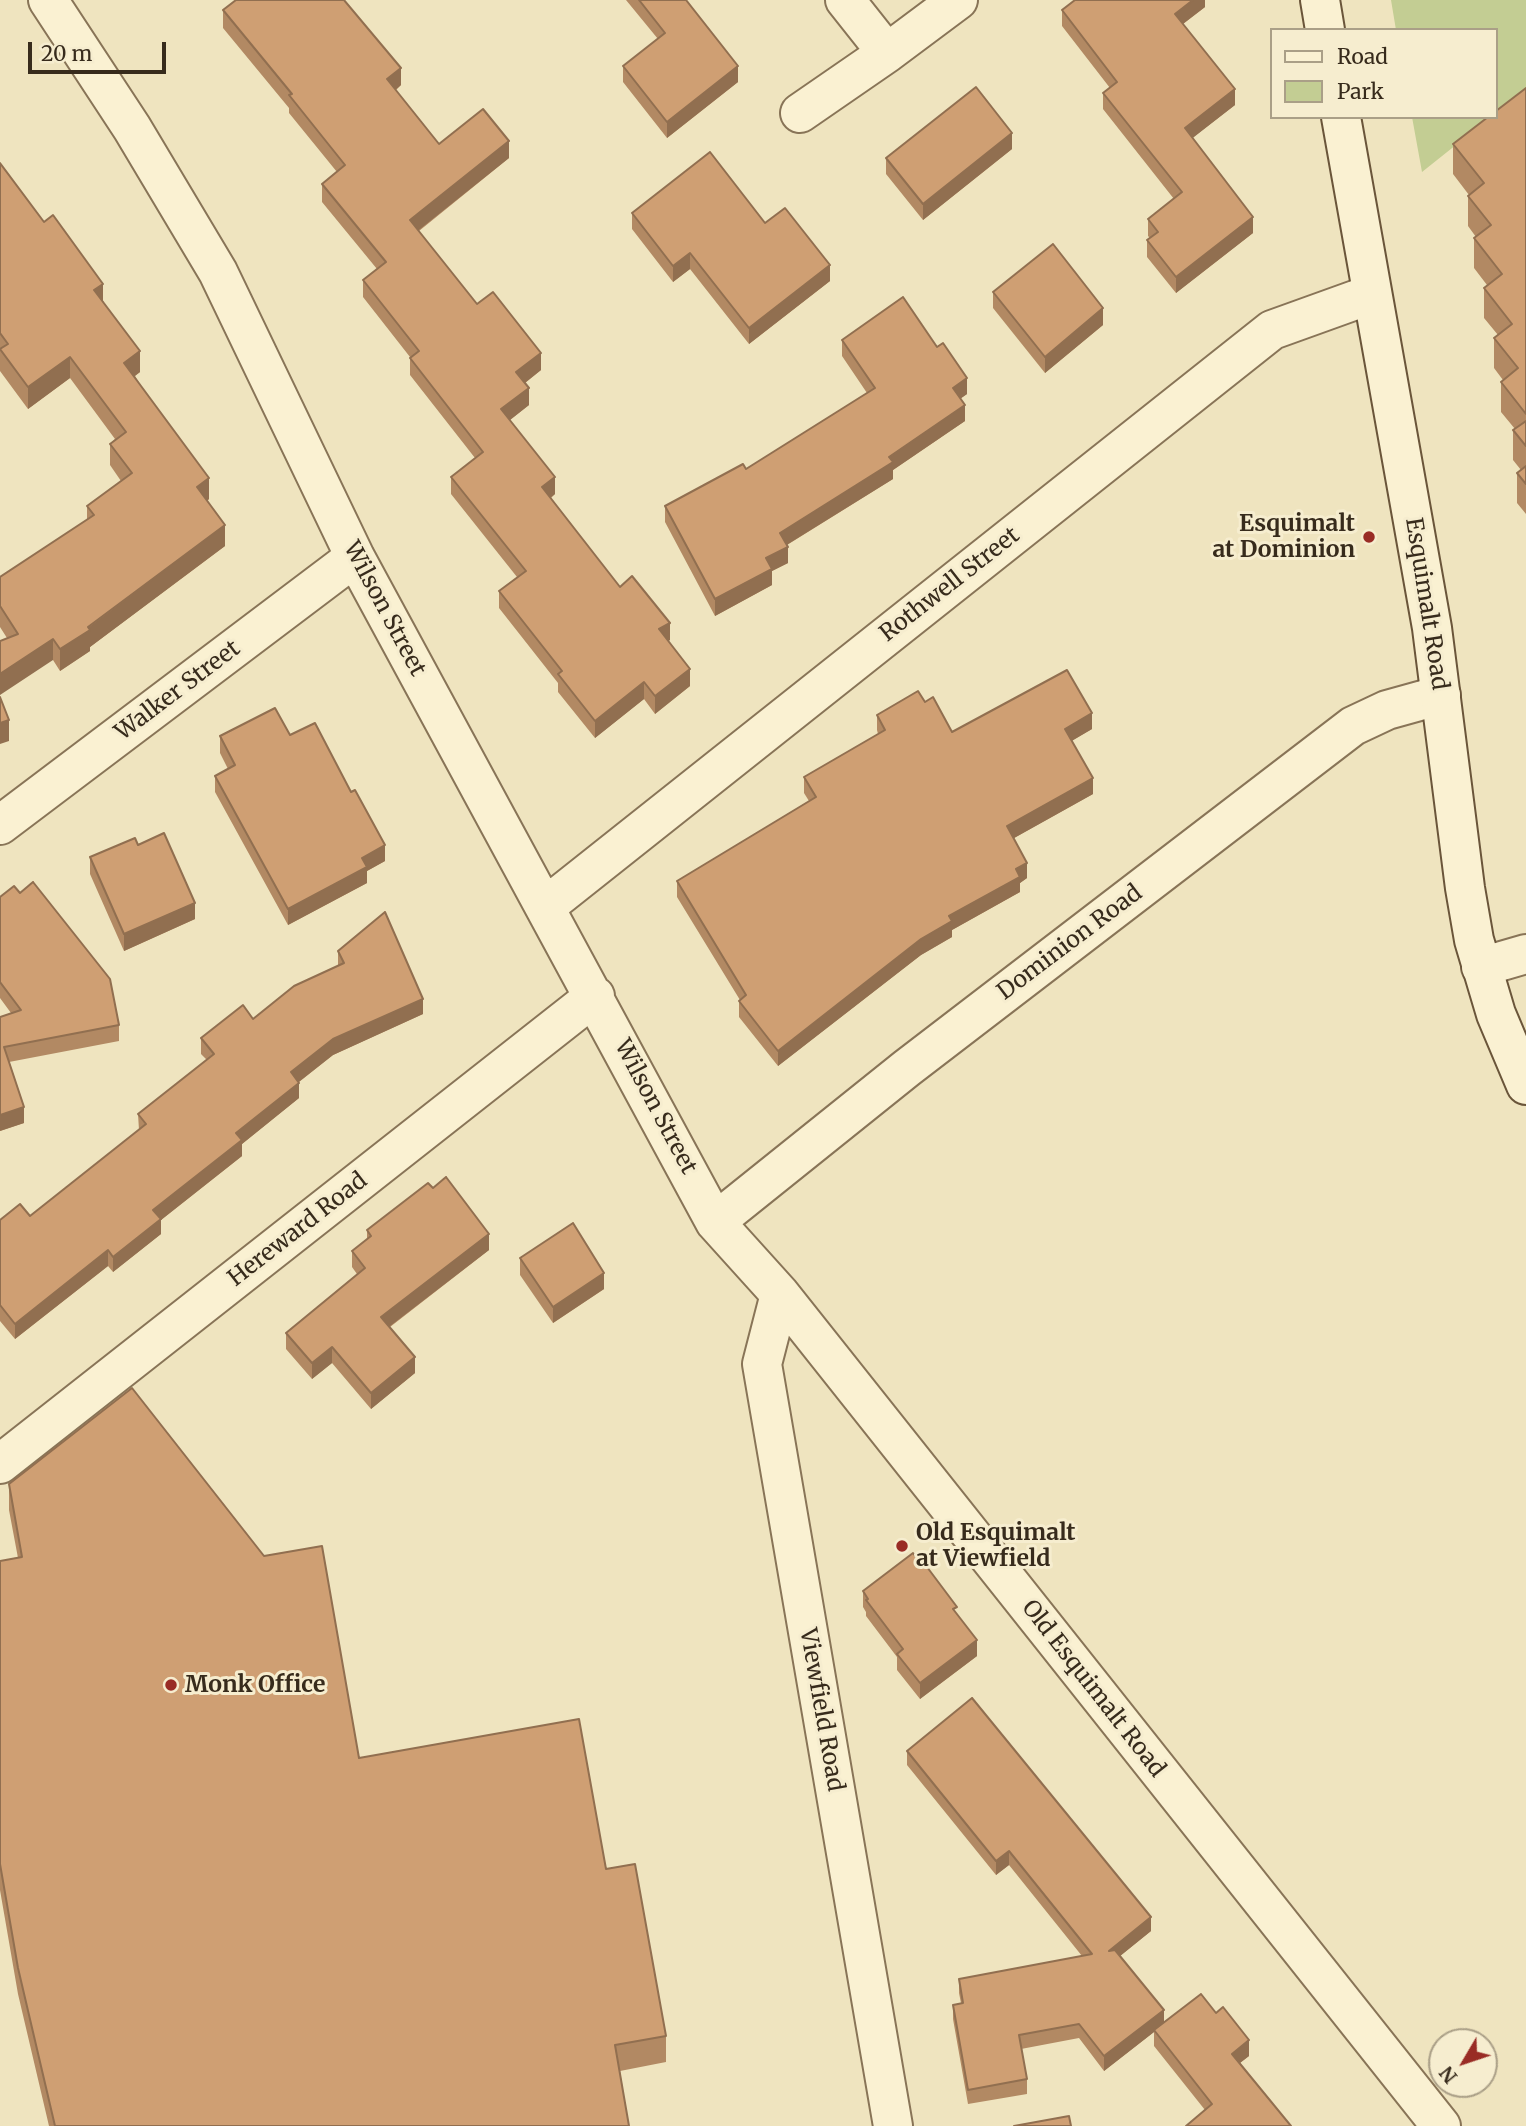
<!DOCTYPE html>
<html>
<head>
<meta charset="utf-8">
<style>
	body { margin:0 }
	#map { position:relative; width:1526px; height:2126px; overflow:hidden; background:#efe4bf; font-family:Merriweather,serif }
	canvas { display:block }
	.legend { position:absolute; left:1270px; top:28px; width:228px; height:91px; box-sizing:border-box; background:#f6edcf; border:2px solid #aa9f87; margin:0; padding:9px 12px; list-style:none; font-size:21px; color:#372b1c }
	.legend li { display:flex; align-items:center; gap:14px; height:35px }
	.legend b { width:35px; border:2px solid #aa9f87 }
	.north { position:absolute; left:1428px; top:2028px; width:70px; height:70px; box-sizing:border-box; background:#f6edcf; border:2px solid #aa9f87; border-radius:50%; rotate:231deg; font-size:19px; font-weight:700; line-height:28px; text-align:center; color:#372b1c }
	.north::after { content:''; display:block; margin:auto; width:24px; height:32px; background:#992c25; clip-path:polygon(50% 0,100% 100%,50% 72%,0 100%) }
	.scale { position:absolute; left:28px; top:42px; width:138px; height:32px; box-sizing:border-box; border:4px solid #372b1c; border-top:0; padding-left:9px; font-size:21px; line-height:24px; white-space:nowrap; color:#372b1c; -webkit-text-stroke:5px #f6edcf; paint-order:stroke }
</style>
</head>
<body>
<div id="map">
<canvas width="1526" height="2126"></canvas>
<ul class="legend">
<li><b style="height:9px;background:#faf1d2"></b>Road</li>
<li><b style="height:19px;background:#c3cd93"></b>Park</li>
</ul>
<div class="north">N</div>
<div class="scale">20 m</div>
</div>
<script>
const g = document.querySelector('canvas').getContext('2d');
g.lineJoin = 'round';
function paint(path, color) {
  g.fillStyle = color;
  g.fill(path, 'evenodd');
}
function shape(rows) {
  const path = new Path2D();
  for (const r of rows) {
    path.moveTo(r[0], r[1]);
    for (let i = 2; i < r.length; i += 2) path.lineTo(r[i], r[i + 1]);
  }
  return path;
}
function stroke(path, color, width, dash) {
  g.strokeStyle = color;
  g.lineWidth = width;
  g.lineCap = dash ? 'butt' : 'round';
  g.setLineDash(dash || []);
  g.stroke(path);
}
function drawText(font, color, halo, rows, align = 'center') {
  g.font = font + ' Merriweather,serif';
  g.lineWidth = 6;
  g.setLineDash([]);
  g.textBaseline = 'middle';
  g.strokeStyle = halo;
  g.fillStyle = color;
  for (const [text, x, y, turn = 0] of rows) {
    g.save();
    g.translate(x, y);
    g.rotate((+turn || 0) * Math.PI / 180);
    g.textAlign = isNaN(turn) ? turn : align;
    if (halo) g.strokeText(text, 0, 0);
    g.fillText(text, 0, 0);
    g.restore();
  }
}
paint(shape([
	[1391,0,1526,0,1526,90,1496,113,1496,30,1396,30],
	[1412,117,1491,117,1422,172]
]), '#c3cd93');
const minor = shape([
	[48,0,132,128,218,272,355,557,715,1222,780,1294,1441,2126],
	[845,0,887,53],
	[800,113,887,53,958,0],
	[0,825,355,557],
	[545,907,1272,330,1372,294],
	[1481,967,1526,954],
	[715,1222,907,1068,1353,726,1387,710,1441,695],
	[780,1294,762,1364,893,2126],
	[0,1464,595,996]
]);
const secondary = shape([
	[1320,0,1325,30],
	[1341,117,1432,628,1465,888,1474,940,1496,1014,1526,1085]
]);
stroke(minor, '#887457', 42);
stroke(secondary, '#6a553a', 42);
stroke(minor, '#faf1d2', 38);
stroke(secondary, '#faf1d2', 38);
paint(shape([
	[626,0,686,0,738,82,667,138,623,82,623,66,658,39],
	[1205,0,1205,7,1183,24,1235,105,1192,138,1253,233,1176,293,1147,257,1147,240,1150,238,1148,236,1148,219,1174,199,1103,109,1103,93,1110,88,1062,26,1062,10],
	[223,10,401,85,396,90,439,144,509,158,419,231,477,304,541,370,525,383,529,405,510,420,555,494,551,498,620,587,670,640,668,641,690,686,655,714,644,699,595,738,558,692,558,683,499,608,499,591,517,577,451,494,451,477,475,458,410,375,410,357,363,297,363,280,377,269,322,202,322,184,337,172,289,113,289,108,223,28],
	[1526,88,1526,514,1517,503,1517,473,1521,470,1513,460,1513,430,1515,429,1501,412,1501,382,1503,380,1494,368,1494,338,1498,335,1484,318,1484,288,1487,285,1474,268,1474,238,1476,237,1468,226,1468,196,1469,195,1453,174,1453,144],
	[1012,149,923,220,886,174,886,158],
	[0,163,103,301,140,372,135,376,209,499,207,501,225,546,90,647,90,651,60,671,53,660,7,638,0,627,0,577,87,520,87,506,121,481,110,465,110,444,115,439,70,378,28,409,0,371],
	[632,213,765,223,830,281,749,344,690,269,673,282,632,229],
	[993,292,1103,325,1045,373,993,308],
	[842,340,967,394,961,398,965,421,893,470,893,479,787,545,788,563,772,571,772,585,715,616,665,522,665,506,746,469,867,393,842,356],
	[925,702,952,732,1092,729,1071,741,1093,794,1014,838,1027,878,1020,883,1020,892,952,930,952,937,921,955,778,1066,739,1017,739,1001,740,1000,677,897,677,881,809,801,804,793,804,777,878,734,877,730,877,715],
	[290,735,385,861,367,871,367,883,288,925,215,792,215,776,228,769,220,753,220,736],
	[138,845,195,919,124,951,90,874,90,857],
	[0,897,119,1025,119,1041,9,1062,24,1123,0,1131,0,1017,11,1013,0,998],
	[338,951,423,1014,333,1055,299,1082,299,1098,242,1144,242,1156,161,1220,161,1234,113,1272,108,1266,15,1339,0,1321,0,1220,30,1216,139,1130,138,1114,207,1060,201,1054,201,1038,253,1019,338,966],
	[367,1230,489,1250,390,1327,415,1373,371,1409,332,1363,312,1379,286,1349,286,1333,357,1274,352,1267,352,1251,367,1239],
	[520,1258,604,1289,553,1323,520,1275],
	[9,1484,359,1758,606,1869,666,2036,666,2062,620,2071,629,2126,49,2126,18,1994,0,1890,0,1561,18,1558,9,1510],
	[863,1591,957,1614,977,1656,920,1699,897,1670,897,1657,866,1616,866,1612,863,1607],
	[907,1751,1151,1931,1120,1956,1164,2022,1249,2056,1240,2063,1291,2126,1205,2110,1154,2046,1154,2032,1104,2071,1079,2038,1021,2049,1027,2079,1027,2094,968,2104,953,2019,953,2005,961,2003,959,1993,959,1979,1082,1956,1009,1865,996,1875,907,1765]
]), '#b28963');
paint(shape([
	[1193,0,1205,0,1205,7,1175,30,1175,14],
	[738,66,738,82,667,138,667,122],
	[401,68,401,85,387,97,387,79],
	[1235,89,1235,105,1185,144,1185,128],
	[1012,133,1012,149,923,220,923,204],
	[509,141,509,158,410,237,410,220],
	[1253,217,1253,233,1176,293,1176,277],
	[690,253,690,269,673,282,673,266],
	[830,265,830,281,749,344,749,328],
	[103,284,103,305,94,290],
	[1103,308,1103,325,1045,373,1045,357],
	[140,351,140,372,124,384,124,363],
	[541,353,541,370,516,390,516,372],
	[70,357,70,378,28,409,28,387],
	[967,378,967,394,953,404,953,388],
	[529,388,529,405,501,427,501,409],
	[965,405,965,421,893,470,893,479,780,549,780,533],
	[555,477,555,494,542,504,542,487],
	[209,478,209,499,197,508,197,487],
	[225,525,225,546,90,647,90,651,60,671,60,649],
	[788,547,788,563,772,571,772,585,715,616,715,599,766,558],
	[670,623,670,640,659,646,659,629],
	[53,639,53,660,0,695,0,674],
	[690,669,690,686,655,714,655,696],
	[644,682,644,699,595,738,595,721],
	[1092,713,1092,729,1065,745,1065,729],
	[9,720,9,741,0,744,0,723],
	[1093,778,1093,794,1007,842,1007,826],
	[385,845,385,861,367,871,367,883,288,925,288,909,362,858],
	[1027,863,1027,878,1020,883,1020,892,952,930,952,937,921,955,778,1066,778,1051,949,916,1016,869],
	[195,903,195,919,124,951,124,934],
	[423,999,423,1014,333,1055,291,1088,291,1072,333,1039],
	[299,1083,299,1098,242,1144,242,1156,161,1220,161,1234,113,1272,113,1257,153,1210,236,1133],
	[24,1107,24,1123,0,1131,0,1115],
	[489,1234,489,1250,381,1333,381,1317],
	[108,1250,108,1266,15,1339,15,1324],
	[604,1273,604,1289,553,1323,553,1307],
	[332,1347,332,1363,312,1379,312,1363],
	[415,1357,415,1373,371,1409,371,1393],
	[977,1640,977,1656,920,1699,920,1683],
	[1009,1851,1009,1865,996,1875,996,1861],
	[1151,1917,1151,1931,1109,1965,1109,1951],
	[1164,2010,1164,2025,1154,2030,1154,2032,1104,2071,1104,2056],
	[1249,2040,1249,2056,1232,2069,1232,2054]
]), '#916f50');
const building = shape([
	[236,0,344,0,401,68,387,79,439,144,483,109,509,141,410,220,477,304,493,292,541,353,516,372,529,388,501,409,555,477,542,487,620,587,632,576,670,623,659,629,690,669,655,696,644,682,595,721,558,674,562,671,499,591,526,571,451,477,483,452,410,358,419,351,363,280,386,262,322,184,345,165,289,95,292,94,223,10,236,0],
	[639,0,686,0,738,66,667,122,623,66,665,33,639,0],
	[1075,0,1193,0,1175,14,1235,89,1185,128,1253,217,1176,277,1147,240,1158,232,1148,219,1182,192,1103,93,1117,82,1062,10,1075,0],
	[976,87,1012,133,923,204,886,158,976,87],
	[1526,88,1526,414,1501,382,1518,368,1494,338,1512,324,1484,288,1502,274,1474,238,1491,225,1468,196,1484,183,1453,144,1488,117,1496,117,1496,111,1526,88],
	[710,152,765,223,785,208,830,265,749,328,690,253,673,266,632,213,710,152],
	[0,163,44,222,53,215,103,284,94,290,140,351,124,363,209,478,197,487,225,525,88,627,90,630,60,649,53,639,0,674,0,641,18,634,0,606,0,577,94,515,87,506,132,473,110,444,126,432,70,357,28,387,0,349,8,344,0,333,0,163],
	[1053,244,1103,308,1045,357,993,292,1053,244],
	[903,297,937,347,943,343,967,378,953,388,965,405,889,457,893,462,780,533,788,547,766,558,772,569,715,599,665,506,743,464,746,469,875,388,842,340,903,297],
	[1526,421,1526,446,1513,430,1526,421],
	[1526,466,1526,484,1517,473,1526,466],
	[1067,670,1092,713,1065,729,1093,778,1007,826,1027,863,1016,869,1020,877,949,916,952,921,921,939,778,1051,739,1001,746,995,677,881,816,797,804,777,885,730,877,715,918,691,925,702,933,697,952,732,1067,670],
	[0,697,9,720,0,723,0,697],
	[275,708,290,735,315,723,351,792,355,790,385,845,362,858,367,867,288,909,215,776,235,765,220,736,275,708],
	[164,833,195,903,124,934,90,857,135,838,138,845,164,833],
	[33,882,110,979,119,1025,4,1047,24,1107,0,1115,0,1017,21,1010,0,982,0,897,14,886,20,893,33,882],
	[385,912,423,999,333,1039,291,1072,299,1083,236,1133,242,1140,153,1210,161,1219,113,1257,108,1250,15,1324,0,1305,0,1220,20,1204,30,1216,146,1124,138,1114,214,1054,201,1038,243,1005,253,1019,294,986,344,963,338,951,385,912],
	[446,1177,489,1234,381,1317,415,1357,371,1393,332,1347,312,1363,286,1333,365,1268,352,1251,371,1236,367,1230,428,1183,433,1188,446,1177],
	[573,1223,604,1273,553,1307,520,1258,573,1223],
	[132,1388,264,1556,322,1546,359,1758,579,1719,606,1869,635,1864,666,2036,615,2045,629,2126,55,2126,18,1968,0,1864,0,1561,22,1557,9,1484,132,1388],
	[913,1553,919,1561,921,1559,957,1607,953,1609,977,1640,920,1683,897,1654,903,1649,866,1600,868,1599,863,1591,913,1553],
	[972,1698,1151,1917,1109,1951,1115,1950,1164,2010,1104,2056,1079,2024,1019,2035,1027,2079,968,2090,953,2005,963,2003,959,1979,1092,1954,1009,1851,996,1861,907,1751,972,1698],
	[1201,1994,1216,2013,1223,2007,1249,2040,1232,2054,1291,2126,1186,2126,1212,2104,1154,2030,1201,1994],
	[1069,2116,1071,2126,1014,2126,1069,2116]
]);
paint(building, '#cf9f73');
stroke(building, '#916f50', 2);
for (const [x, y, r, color] of [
	[1369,537,7,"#992c25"],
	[902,1546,7,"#992c25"],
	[171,1685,7,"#992c25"]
]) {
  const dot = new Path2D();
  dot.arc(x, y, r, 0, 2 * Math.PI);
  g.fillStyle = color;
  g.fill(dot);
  stroke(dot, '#f6edcf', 2.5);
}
drawText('bold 23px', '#372b1c', '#f6edcf', [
	["Esquimalt",1355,524,"right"],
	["at Dominion",1355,550,"right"],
	["Old Esquimalt",916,1533],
	["at Viewfield",916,1559],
	["Monk Office",185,1685]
], 'left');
drawText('23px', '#372b1c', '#f6edcf', [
	["Rothwell Street",950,585,-38],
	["Esquimalt Road",1426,604,81],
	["Wilson Street",384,609,62],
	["Walker Street",178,691,-37],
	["Dominion Road",1070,943,-37],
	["Wilson Street",655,1107,62],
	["Hereward Road",298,1230,-38],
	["Old Esquimalt Road",1093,1689,52],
	["Viewfield Road",821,1710,80]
]);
</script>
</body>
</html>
